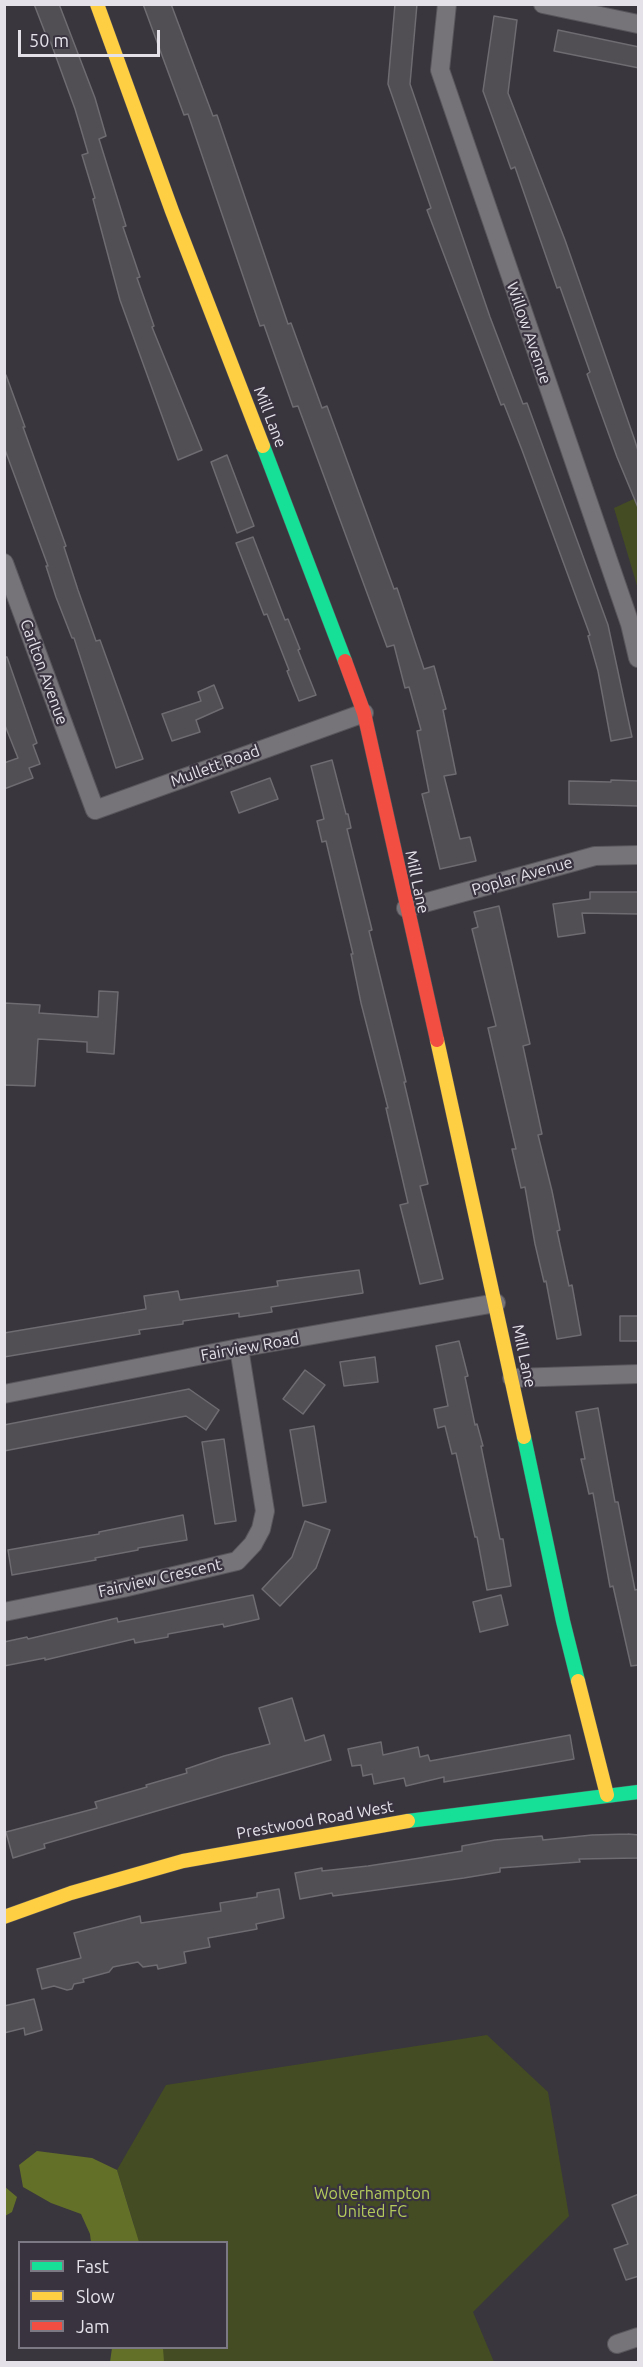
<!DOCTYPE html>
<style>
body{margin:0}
#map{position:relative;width:643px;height:2367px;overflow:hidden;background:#39363d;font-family:Ubuntu,sans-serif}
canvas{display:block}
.frame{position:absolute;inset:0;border:6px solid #e4e1e9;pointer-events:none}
.legend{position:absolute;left:18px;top:2241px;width:210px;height:108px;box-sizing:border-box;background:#393340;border:2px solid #7d7984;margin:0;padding:8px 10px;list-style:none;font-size:18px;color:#e4e1e9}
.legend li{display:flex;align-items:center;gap:12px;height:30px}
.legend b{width:30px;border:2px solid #7d7984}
.scale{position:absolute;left:18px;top:30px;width:142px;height:27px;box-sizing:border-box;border:3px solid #e4e1e9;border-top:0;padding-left:8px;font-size:18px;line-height:21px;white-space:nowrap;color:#e4e1e9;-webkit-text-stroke:4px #393340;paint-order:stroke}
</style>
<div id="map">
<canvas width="643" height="2367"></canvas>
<div class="frame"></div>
<ul class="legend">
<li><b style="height:8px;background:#16e098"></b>Fast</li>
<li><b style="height:8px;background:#ffcf43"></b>Slow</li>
<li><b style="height:8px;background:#f24e42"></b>Jam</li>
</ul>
<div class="scale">50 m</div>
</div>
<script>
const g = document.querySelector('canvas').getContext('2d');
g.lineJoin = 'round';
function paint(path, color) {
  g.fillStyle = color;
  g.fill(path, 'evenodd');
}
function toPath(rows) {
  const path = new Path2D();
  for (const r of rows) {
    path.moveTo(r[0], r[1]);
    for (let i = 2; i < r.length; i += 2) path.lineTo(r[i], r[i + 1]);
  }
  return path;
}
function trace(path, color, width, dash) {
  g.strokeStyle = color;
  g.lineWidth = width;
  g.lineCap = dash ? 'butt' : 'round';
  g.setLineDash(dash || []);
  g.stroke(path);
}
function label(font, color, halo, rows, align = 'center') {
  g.font = font + ' Ubuntu,sans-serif';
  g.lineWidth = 4.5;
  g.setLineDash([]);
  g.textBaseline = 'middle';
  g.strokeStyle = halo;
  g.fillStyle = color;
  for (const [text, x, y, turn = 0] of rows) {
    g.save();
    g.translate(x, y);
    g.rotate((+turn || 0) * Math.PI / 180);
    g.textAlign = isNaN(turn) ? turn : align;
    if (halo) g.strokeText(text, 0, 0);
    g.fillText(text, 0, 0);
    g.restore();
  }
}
paint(toPath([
 [638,497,638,589,614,508],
 [487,2035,548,2092,569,2216,473,2312,494,2362,146,2362,145,2348,226,2348,226,2242,136,2242,134,2225,117,2170,166,2085]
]), '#434c23');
paint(toPath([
 [37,2151,92,2158,117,2170,139,2242,91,2242,90,2234,81,2214,51,2203,23,2187,19,2165],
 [4,2186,17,2197,12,2212,5,2216],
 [112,2348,163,2348,164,2362,110,2362]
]), '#637028');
const building = toPath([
 [34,4,59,4,95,98,106,136,99,139,126,226,123,227,140,277,137,278,154,326,152,327,202,450,178,460,120,300,93,199,95,198,82,155,88,153,75,109,48,35,46,35,34,4],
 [143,4,171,4,213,116,217,115,288,324,291,323,322,408,327,406,394,589,397,588,424,669,434,666,446,709,443,710,456,774,444,776,460,839,470,837,476,861,440,869,422,794,429,792,417,731,421,730,409,687,405,688,394,645,387,647,298,406,293,407,264,325,260,326,188,114,184,115,143,4],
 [395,4,417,4,410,84,490,317,523,404,527,403,608,625,632,737,611,741,598,671,588,636,590,635,522,450,504,404,501,405,427,210,431,208,388,84,395,4],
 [494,16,517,20,508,93,565,240,635,441,639,454,639,510,617,457,587,374,590,372,560,287,557,288,515,167,511,169,483,91,494,16],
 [558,30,639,47,639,68,554,51,558,30],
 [6,375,25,427,23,427,66,546,64,547,78,590,96,641,100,640,143,759,116,768,74,638,72,638,56,597,46,566,48,566,4,447,4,376,6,375],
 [227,455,254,526,237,533,211,462,227,455],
 [253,537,285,620,288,619,300,649,298,650,316,695,299,701,287,671,289,670,267,614,264,615,236,543,253,537],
 [4,657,7,657,37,743,33,745,40,764,29,768,33,778,4,789,4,763,18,758,4,723,4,657],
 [214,685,223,708,196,720,200,732,172,741,162,714,201,701,198,692,214,685],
 [332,760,346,814,348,814,351,828,347,829,372,930,369,931,406,1082,404,1082,428,1184,420,1186,443,1279,420,1284,400,1205,408,1203,386,1108,388,1108,361,1003,351,954,353,954,326,841,322,842,317,821,324,819,311,766,332,760],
 [270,778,278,799,239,813,231,792,270,778],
 [611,780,639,781,639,806,569,804,569,781,611,782,611,780],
 [590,892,639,892,639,914,582,913,585,933,558,937,553,904,590,899,590,892],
 [499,906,530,1044,523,1046,542,1134,538,1135,552,1191,560,1230,557,1231,569,1286,572,1285,581,1335,557,1339,546,1281,544,1282,535,1244,525,1187,521,1188,512,1149,516,1149,488,1028,496,1026,472,929,478,927,474,912,499,906],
 [99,991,118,992,114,1054,87,1052,87,1042,38,1039,35,1086,4,1085,4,1003,40,1005,39,1013,98,1017,99,991],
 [359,1270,363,1293,271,1307,272,1312,239,1317,239,1313,183,1321,183,1324,139,1330,140,1334,4,1357,4,1333,146,1309,144,1296,178,1291,180,1300,278,1286,277,1281,359,1270],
 [620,1316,639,1316,639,1341,620,1341,620,1316],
 [459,1341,468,1376,465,1377,475,1425,477,1424,483,1446,481,1446,500,1539,503,1539,511,1586,487,1590,477,1537,475,1537,456,1453,452,1454,445,1426,438,1428,434,1409,448,1406,436,1346,459,1341],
 [375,1357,378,1382,344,1386,340,1362,375,1357],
 [305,1370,325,1385,303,1414,283,1399,305,1370],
 [189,1389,219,1410,206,1430,186,1416,4,1451,4,1425,189,1389],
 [598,1408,615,1502,618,1502,635,1590,639,1589,639,1665,631,1666,613,1586,610,1587,593,1493,589,1494,581,1459,585,1459,576,1412,598,1408],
 [314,1426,326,1502,303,1506,290,1430,314,1426],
 [224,1439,236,1521,215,1524,202,1442,224,1439],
 [183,1515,187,1540,138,1548,138,1550,95,1558,96,1560,12,1575,8,1550,99,1534,99,1532,183,1515],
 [305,1521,330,1530,316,1568,280,1606,262,1589,292,1557,305,1521],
 [253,1595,259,1619,224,1627,223,1624,168,1634,168,1637,135,1643,134,1639,45,1660,45,1658,4,1666,4,1642,27,1637,28,1639,117,1618,118,1622,253,1595],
 [501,1595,508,1625,480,1632,473,1602,501,1595],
 [292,1698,305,1741,324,1735,331,1760,44,1844,45,1848,13,1858,6,1832,97,1808,95,1802,147,1787,146,1785,187,1773,186,1769,224,1756,270,1744,259,1708,292,1698],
 [570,1735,574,1759,444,1782,444,1777,406,1786,404,1778,374,1784,372,1774,363,1776,361,1765,352,1766,348,1749,381,1742,383,1755,418,1747,420,1757,428,1755,430,1761,570,1735],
 [628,1834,639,1835,639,1858,579,1859,580,1862,500,1868,500,1872,464,1878,333,1896,332,1893,300,1899,295,1873,322,1868,322,1871,368,1866,420,1858,462,1851,462,1846,495,1840,542,1836,543,1840,592,1835,628,1834],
 [279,1889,284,1918,256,1924,257,1929,208,1938,210,1947,184,1952,186,1963,158,1969,157,1965,143,1967,138,1962,113,1967,109,1972,83,1979,84,1982,74,1984,72,1989,67,1990,54,1986,42,1989,37,1969,81,1958,74,1933,140,1916,141,1923,221,1911,220,1903,257,1897,257,1893,279,1889],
 [34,1999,42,2030,25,2035,24,2028,4,2033,4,2006,34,1999],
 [639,2194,639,2276,626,2280,614,2249,628,2244,612,2205,639,2194]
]);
paint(building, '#514e54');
trace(building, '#6e6b71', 1.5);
const street = toPath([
 [447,4,440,70,630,624,638,658],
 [543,4,638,24],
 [4,563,95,810,364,713],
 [406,908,595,856,638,855],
 [512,1378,638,1374],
 [4,1394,239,1348,496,1303],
 [4,1612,123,1588,237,1561,253,1544,261,1529,265,1511,239,1348],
 [617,2344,638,2337]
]);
const fast = toPath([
 [263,446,345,661],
 [524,1437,563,1621,578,1681],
 [408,1821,638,1792]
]);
const slow = toPath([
 [97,4,172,211,263,446],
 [437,1040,524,1437],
 [578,1681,607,1795],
 [4,1917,71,1893,183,1861,408,1821]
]);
const jam = toPath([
 [345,661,364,713,437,1040]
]);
trace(street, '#58555b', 20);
trace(fast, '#58555b', 15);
trace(slow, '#58555b', 15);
trace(jam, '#58555b', 15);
trace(street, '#767379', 18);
trace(fast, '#16e098', 14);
trace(slow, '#ffcf43', 14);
trace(jam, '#f24e42', 14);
label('16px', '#e4e1e9', '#393340', [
 ["Willow Avenue",529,333,71],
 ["Mill Lane",270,417,69],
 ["Carlton Avenue",44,672,70],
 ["Mullett Road",215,766,-20],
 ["Poplar Avenue",522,876,-16],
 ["Mill Lane",417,882,78],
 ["Fairview Road",250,1347,-10],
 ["Mill Lane",524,1356,78],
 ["Fairview Crescent",160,1578,-13],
 ["Prestwood Road West",315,1820,-10]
]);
label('16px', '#b4cb5c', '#393340', [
 ["Wolverhampton",372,2194],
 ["United FC",372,2212]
]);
</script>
